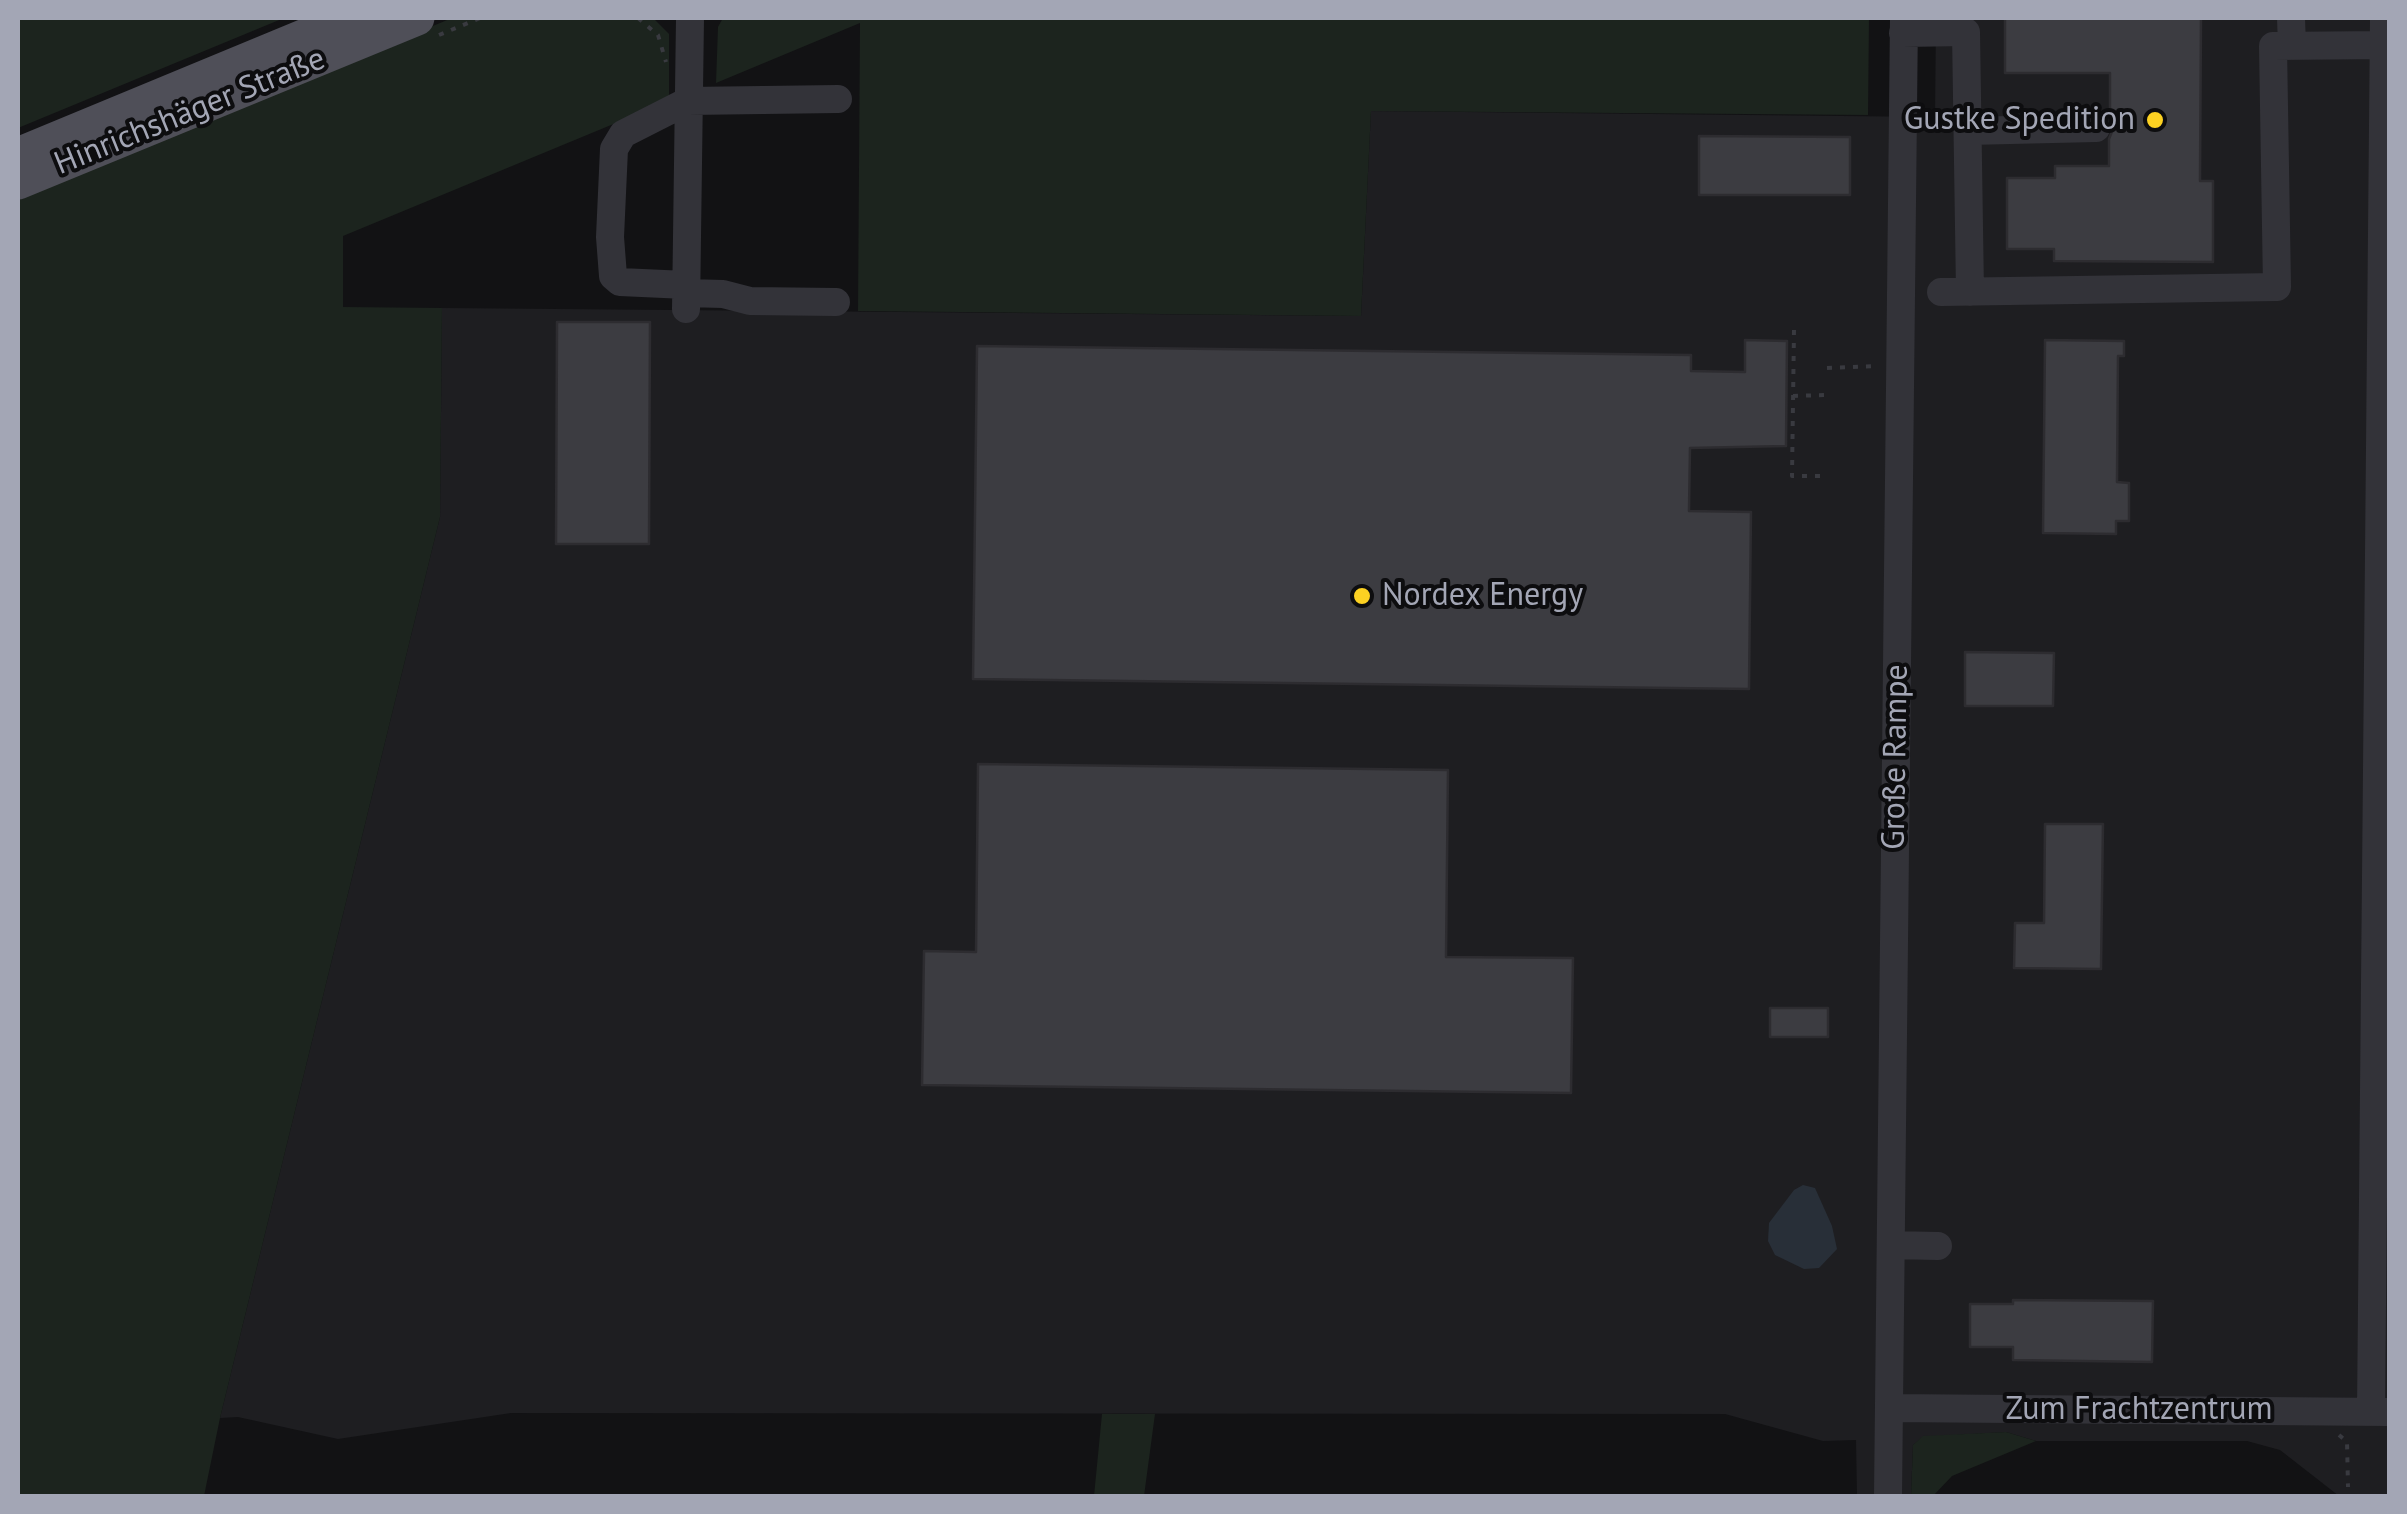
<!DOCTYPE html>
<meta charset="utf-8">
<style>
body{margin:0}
#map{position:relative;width:2407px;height:1514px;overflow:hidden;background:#121214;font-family:"PT Sans",sans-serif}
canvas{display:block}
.frame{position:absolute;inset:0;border:20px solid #a3a6b5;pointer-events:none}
</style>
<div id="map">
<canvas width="2407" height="1514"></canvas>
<div class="frame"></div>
</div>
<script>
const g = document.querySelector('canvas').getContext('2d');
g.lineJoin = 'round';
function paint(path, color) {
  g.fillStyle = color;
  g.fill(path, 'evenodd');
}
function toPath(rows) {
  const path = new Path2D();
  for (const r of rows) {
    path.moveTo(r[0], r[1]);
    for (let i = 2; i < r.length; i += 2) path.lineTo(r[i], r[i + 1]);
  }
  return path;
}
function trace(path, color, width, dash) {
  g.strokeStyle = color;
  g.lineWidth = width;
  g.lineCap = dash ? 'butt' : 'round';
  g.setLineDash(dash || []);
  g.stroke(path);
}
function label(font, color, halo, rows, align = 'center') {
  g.font = font + ' "PT Sans",sans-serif';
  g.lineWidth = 8;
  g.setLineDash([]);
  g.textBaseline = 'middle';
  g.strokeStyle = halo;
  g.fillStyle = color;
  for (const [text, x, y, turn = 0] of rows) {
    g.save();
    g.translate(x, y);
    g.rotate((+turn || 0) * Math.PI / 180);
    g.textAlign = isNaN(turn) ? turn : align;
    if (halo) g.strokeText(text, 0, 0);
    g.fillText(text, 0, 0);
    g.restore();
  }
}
paint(toPath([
 [1936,18,2389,18,2389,1496,2339,1496,2280,1450,2247,1441,2036,1441,2006,1432,1923,1437,1913,1445,1911,1496,1857,1496,1856,1440,1823,1441,1725,1414,511,1413,338,1439,238,1417,220,1418,440,517,442,308,1361,316,1371,111,1935,117]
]), '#1e1e21');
paint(toPath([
 [18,18,284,18,18,128],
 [452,18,653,18,669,34,669,101,343,236,343,307,442,308,440,517,220,1418,204,1496,18,1496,18,195,76,175],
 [723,18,1869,18,1868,115,1371,111,1361,316,858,311,860,23,716,83,718,27],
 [1102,1414,1155,1414,1144,1496,1094,1496],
 [2006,1432,2036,1441,1952,1476,1933,1496,1911,1496,1913,1445,1923,1436]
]), '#1c241e');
paint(toPath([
 [1803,1185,1815,1188,1832,1226,1837,1249,1819,1268,1804,1269,1775,1255,1768,1241,1769,1223,1794,1190]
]), '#282f38');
const building = toPath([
 [2005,18,2201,18,2200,181,2213,181,2213,262,2054,261,2054,249,2007,249,2007,178,2055,178,2055,166,2109,166,2109,139,2113,129,2110,117,2110,73,2005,73,2005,18],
 [1699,136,1850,137,1850,195,1699,195,1699,136],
 [557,322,650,322,649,544,556,544,557,322],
 [1745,340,1787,341,1786,446,1690,448,1689,511,1751,512,1749,689,973,679,977,346,1691,355,1691,371,1745,372,1745,340],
 [2045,340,2124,341,2124,356,2118,356,2117,482,2129,483,2129,521,2116,521,2116,534,2043,533,2045,340],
 [1965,652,2054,653,2053,706,1965,706,1965,652],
 [978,764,1448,770,1446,957,1573,958,1571,1093,922,1085,924,951,976,952,978,764],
 [2045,824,2103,824,2101,969,2014,968,2015,923,2044,923,2045,824],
 [1770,1008,1828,1008,1828,1037,1770,1037,1770,1008],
 [2013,1300,2153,1301,2152,1362,2013,1360,2013,1347,1970,1347,1970,1304,2013,1304,2013,1300]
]);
paint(building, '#3c3c41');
trace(building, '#2d2c30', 2.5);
trace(toPath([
 [638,18,658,35,666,62],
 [439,35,480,18],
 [1794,330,1792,476,1826,476],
 [1827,368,1877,366],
 [1793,396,1827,395],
 [2339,1435,2347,1442,2348,1487]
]), '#393a40', 4, [5, 8]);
trace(toPath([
 [2291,18,2292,46],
 [1903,33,1966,32,1970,292],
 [1968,131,2096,128],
 [686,285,620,282,613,276,610,237,614,149,623,134,688,101,838,99],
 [1941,292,2277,287,2273,46,2384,45],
 [686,293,723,294,750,301,836,302],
 [686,309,690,18],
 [1891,1245,1938,1246],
 [1889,1408,2388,1412],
 [2371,1412,2384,18],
 [1888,1496,1904,18]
]), '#333339', 28);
trace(toPath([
 [18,155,349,18],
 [18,182,417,18]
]), '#4f4f58', 35);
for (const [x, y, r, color] of [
 [2155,120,10,"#fcd122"],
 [1362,596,10,"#fcd122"]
]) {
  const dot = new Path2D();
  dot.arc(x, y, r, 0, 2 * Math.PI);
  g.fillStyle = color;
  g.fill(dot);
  trace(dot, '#0d0d0f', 4);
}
label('32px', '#a3a6b5', '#0d0d0f', [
 ["Hinrichshäger Straße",190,112,-22],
 ["Große Rampe",1896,757,-89],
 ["Zum Frachtzentrum",2139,1410]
]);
label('32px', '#a3a6b5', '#0d0d0f', [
 ["Gustke Spedition",2135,120],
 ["Nordex Energy",1382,596,"left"]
], 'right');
</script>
